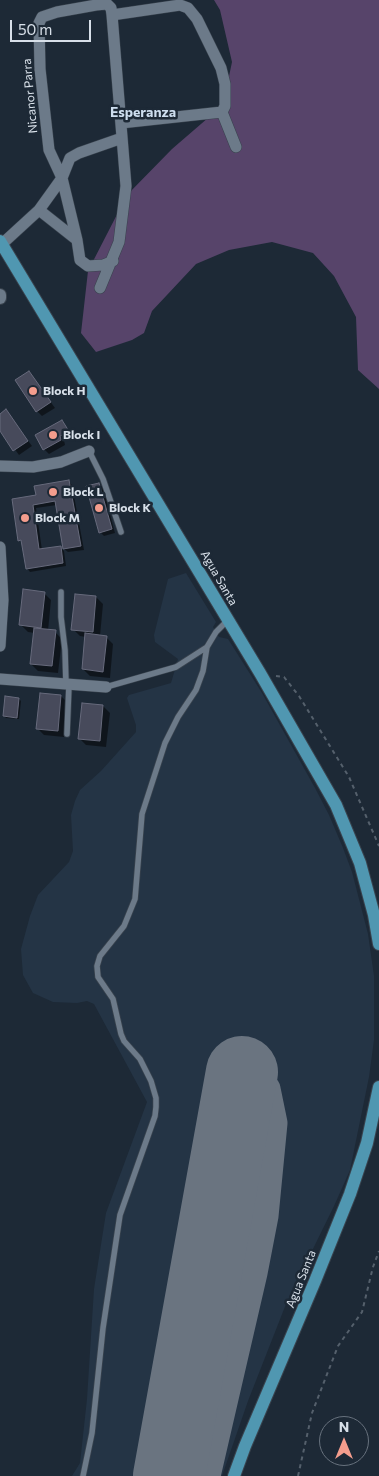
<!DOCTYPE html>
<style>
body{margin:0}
#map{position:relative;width:379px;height:1476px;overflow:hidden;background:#1d2936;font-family:Commissioner,sans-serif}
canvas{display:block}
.north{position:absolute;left:319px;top:1416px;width:50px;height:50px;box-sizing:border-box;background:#1d2936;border:1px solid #68727e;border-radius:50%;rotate:0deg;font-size:14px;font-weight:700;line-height:20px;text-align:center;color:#d8e0e9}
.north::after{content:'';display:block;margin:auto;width:18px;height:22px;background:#f49d8d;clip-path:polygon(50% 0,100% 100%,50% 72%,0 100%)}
.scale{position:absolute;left:10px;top:20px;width:81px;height:22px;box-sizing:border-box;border:2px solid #d8e0e9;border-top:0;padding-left:6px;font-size:15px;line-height:18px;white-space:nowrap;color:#d8e0e9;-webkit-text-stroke:4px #1d2936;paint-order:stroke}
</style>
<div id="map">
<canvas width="379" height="1476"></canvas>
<div class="north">N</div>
<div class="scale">50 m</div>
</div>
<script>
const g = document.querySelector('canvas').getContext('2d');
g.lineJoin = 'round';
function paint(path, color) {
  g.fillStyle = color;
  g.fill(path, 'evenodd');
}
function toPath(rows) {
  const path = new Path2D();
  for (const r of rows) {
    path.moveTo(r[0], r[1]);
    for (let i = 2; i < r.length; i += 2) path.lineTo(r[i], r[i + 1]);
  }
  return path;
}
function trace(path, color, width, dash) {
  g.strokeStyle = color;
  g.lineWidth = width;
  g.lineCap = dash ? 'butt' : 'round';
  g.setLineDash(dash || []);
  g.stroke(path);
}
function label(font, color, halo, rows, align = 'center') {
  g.font = font + ' Commissioner,sans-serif';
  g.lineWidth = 5;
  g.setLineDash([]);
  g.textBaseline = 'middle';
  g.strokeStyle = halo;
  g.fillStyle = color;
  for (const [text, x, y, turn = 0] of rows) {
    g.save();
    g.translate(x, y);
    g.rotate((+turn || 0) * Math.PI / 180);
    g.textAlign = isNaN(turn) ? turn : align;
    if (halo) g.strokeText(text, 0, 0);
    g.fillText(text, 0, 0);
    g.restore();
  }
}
paint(toPath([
 [186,573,216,622,213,627,219,637,228,639,262,693,315,788,329,815,343,848,352,872,368,934,374,976,374,1040,369,1077,350,1170,334,1206,286,1304,248,1401,222,1476,72,1476,80,1463,87,1399,94,1289,106,1213,147,1102,94,1004,87,1001,77,1003,53,1002,33,993,23,975,21,949,30,916,38,895,69,862,73,851,71,815,75,801,80,790,101,771,136,732,136,725,127,698,129,695,171,683,178,659,155,642,154,635,168,579]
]), '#243445');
paint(toPath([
 [214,0,379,0,379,389,358,370,356,317,334,276,313,253,272,242,229,250,196,264,152,311,144,333,132,340,96,352,81,333,88,271,127,195,172,149,223,105,232,62,220,10]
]), '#57446a');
paint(toPath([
 [29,372,55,408,42,416,37,411],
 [6,411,32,446,19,455,0,429,0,415],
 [62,421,73,438,64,440,65,445,49,454,44,449],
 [68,481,72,485,84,550,68,552,64,549,57,505,36,508,42,550,60,547,64,551,66,566,30,572,27,568,23,543,20,540,14,500,38,496],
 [99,484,103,488,115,533,104,536,100,532],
 [44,593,51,600,48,631,55,632,62,639,58,673,38,671,31,664,35,633,28,632,21,625],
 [96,597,103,604,100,636,106,637,113,644,110,678,90,676,83,669,86,637,80,636,73,629],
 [61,696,68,703,64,737,44,735,37,728],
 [19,699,21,701,19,719,6,718,4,716],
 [103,706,110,713,106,747,86,745,79,738]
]), '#0007');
trace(toPath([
 [206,1476,253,1273,264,1216,273,1123,266,1089,242,1072]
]), '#6a7480', 29);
trace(toPath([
 [169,1476,242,1072]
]), '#6a7480', 72);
const building = toPath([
 [29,371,51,402,36,412,15,380,29,371],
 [6,409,28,441,13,451,0,431,0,414,6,409],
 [62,420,70,433,60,436,61,440,43,450,35,435,62,420],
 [69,480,81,546,63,549,55,501,33,505,39,549,61,546,63,563,26,569,21,540,18,541,12,499,36,495,34,486,69,480],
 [99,483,112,529,99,533,86,486,99,483],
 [23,589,45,592,41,628,19,625,23,589],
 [75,594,96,596,93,632,71,630,75,594],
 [34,628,56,630,52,666,30,664,34,628],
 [85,633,107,636,103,672,82,669,85,633],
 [40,693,61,695,58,731,36,729,40,693],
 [5,696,19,698,17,718,3,716,5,696],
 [82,703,103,705,100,741,78,739,82,703]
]);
paint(building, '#474a5b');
trace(building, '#676a7c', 1);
const lane = toPath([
 [89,451,103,479,121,532],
 [61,592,61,617,65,650,66,684],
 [106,687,176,667,207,647],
 [67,734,69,685],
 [83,1476,92,1433,103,1328,120,1215,155,1116,156,1107,156,1098,151,1081,140,1059,124,1041,121,1034,113,999,98,977,97,966,100,956,124,926,135,899,142,814,165,743,178,717,196,690,203,671,207,647,216,632,228,620]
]);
const street = toPath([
 [112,15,180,5,188,8,197,19,221,68,225,84,225,106,222,112],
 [222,112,236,147],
 [121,123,222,112],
 [39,210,77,240,80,260,88,266,103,265,113,261],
 [77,240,62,178,49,150,40,69,39,23,42,17,57,12,96,5,107,4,111,8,112,15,126,186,119,242,100,288],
 [2,244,39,210,62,178,70,158,79,153,122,138],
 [0,466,33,467,61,462,89,451],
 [0,547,3,600,0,646],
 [0,679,106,687]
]);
const secondary = toPath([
 [0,295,0,298]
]);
const primary = toPath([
 [0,241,260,673,336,805,360,863,374,915,379,944],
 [234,1476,245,1446,315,1281,350,1194,367,1143,379,1087]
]);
trace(lane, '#39434e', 7);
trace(street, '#39434e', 12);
trace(secondary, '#39434e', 14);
trace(primary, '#39434e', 14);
trace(toPath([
 [276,676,284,677,299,696,349,777,379,846],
 [298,1476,312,1413,338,1346,362,1312,373,1267,379,1251]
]), '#55606c', 2, [4, 4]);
trace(lane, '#6c7a89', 5.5);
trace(street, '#6c7a89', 11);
trace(secondary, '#6c7a89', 12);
trace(primary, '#5097b1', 12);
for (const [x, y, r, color] of [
 [33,391,5,"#f49d8d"],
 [53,435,5,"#f49d8d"],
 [53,492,5,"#f49d8d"],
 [99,508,5,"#f49d8d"],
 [25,518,5,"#f49d8d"]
]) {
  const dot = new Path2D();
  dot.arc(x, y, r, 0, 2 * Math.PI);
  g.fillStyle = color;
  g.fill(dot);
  trace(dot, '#1d2936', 2);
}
label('12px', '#d8e0e9', '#1d2936', [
 ["Nicanor Parra",30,96,-95],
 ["Agua Santa",219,578,60],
 ["Agua Santa",301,1279,-68]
]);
label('bold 12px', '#d8e0e9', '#1d2936', [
 ["Block H",43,391],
 ["Block I",63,435],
 ["Block L",63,492],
 ["Block K",109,508],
 ["Block M",35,518]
], 'left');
label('bold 14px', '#cedeef', '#1d2936', [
 ["Esperanza",143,112]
]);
</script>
